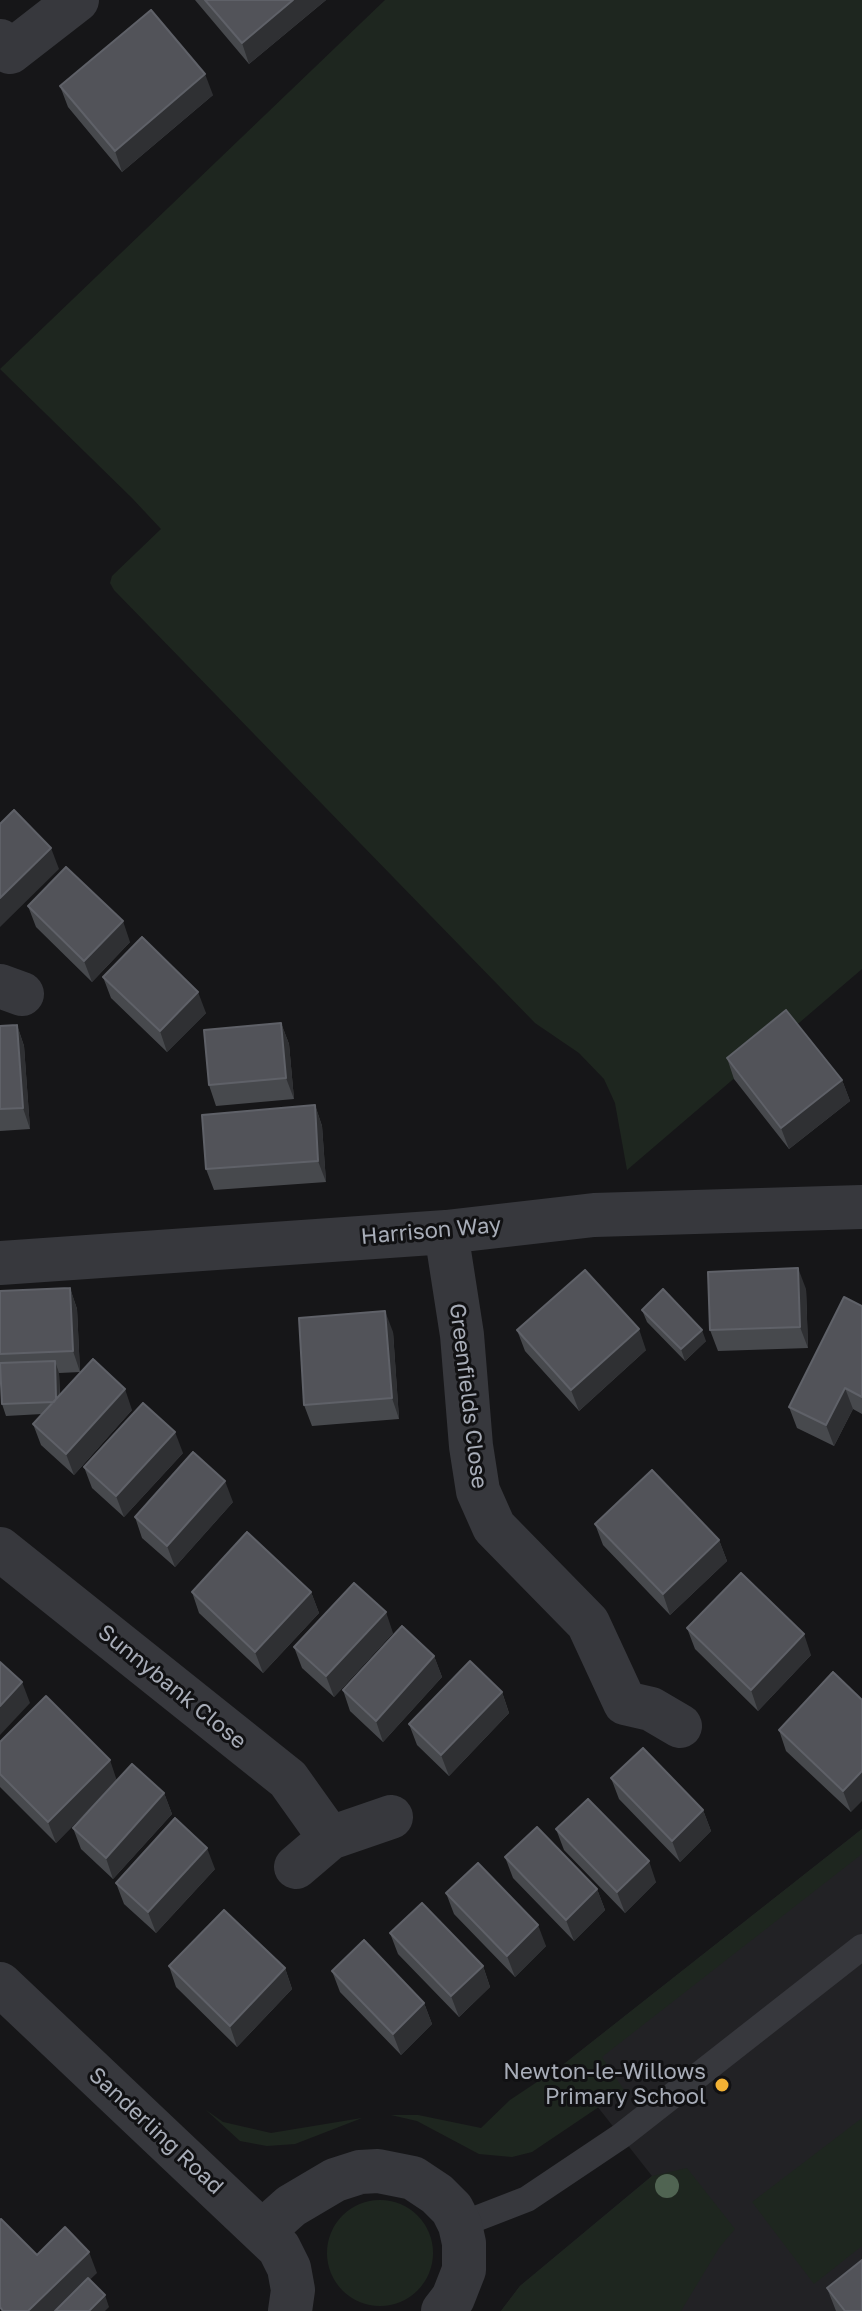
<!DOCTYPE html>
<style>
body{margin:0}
canvas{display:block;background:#161618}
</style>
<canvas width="862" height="2311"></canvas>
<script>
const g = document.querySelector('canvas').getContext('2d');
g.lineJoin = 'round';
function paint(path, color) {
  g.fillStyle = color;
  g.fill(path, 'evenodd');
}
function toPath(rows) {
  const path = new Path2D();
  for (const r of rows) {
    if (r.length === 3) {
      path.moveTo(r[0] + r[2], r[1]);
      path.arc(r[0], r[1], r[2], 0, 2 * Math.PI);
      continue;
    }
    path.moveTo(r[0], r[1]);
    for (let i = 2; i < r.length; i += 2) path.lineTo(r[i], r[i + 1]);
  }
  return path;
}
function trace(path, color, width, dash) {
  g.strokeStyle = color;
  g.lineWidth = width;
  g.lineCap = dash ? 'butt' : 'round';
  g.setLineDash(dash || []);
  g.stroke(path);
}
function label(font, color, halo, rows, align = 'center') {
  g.font = font + ' "Golos Text",sans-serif';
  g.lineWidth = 6;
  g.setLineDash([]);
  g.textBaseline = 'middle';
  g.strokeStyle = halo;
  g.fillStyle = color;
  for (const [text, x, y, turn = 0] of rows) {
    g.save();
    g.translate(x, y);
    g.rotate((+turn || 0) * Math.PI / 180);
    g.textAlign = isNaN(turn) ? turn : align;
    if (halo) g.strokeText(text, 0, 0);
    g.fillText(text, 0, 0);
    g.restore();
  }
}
paint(toPath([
 [862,1829,862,2311,501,2311,520,2286,652,2176,564,2064]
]), '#222225');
paint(toPath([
 [385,0,862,0,862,969,627,1170,615,1103,604,1079,579,1053,535,1023,114,590,110,583,112,576,161,529,132,498,0,369],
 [862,1829,862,1854,602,2057,624,2090,532,2152,512,2157,479,2154,417,2121,391,2115,418,2115,481,2128,510,2100,564,2064],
 [206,2110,223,2122,271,2133,362,2118,295,2144,267,2146,240,2141],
 [862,2118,862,2246,814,2284,752,2202],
 [687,2168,735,2229,719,2248,681,2311,501,2311,520,2286,652,2176],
 [380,2253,53]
]), '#1e261f');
trace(toPath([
 [460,2225,527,2199,621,2136,862,1947]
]), '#37383d', 26);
trace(toPath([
 [0,41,10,52,77,0],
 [0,986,22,994],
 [446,1232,462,1335,471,1446,478,1491,494,1527,588,1623,625,1703,651,1709,680,1726],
 [0,1263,446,1232,594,1215,862,1207],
 [0,1549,288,1779,330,1838,296,1867],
 [330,1838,391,1817],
 [0,1984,279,2248,289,2268,293,2290,290,2311],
 [263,2231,291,2206,335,2180,360,2172,378,2171,413,2178,437,2194,452,2209,460,2225,464,2243,464,2270,453,2298,443,2311]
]), '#37383d', 44);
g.fillStyle = '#506452';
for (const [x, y] of [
 [667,2186]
]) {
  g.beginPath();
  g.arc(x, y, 12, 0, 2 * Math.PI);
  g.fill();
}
paint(toPath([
 [195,0,326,0,249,64],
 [60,86,213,95,122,172,68,107],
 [28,906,130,942,92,982,36,927],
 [103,977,206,1013,167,1052,111,998],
 [281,1023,289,1044,294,1099,216,1106,209,1085],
 [17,1025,24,1046,30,1129,0,1131,0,1026],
 [727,1058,842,1080,850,1101,789,1149,734,1079],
 [315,1105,322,1126,326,1182,214,1190,206,1169],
 [70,1288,77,1309,80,1372,59,1373,60,1395,132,1410,74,1475,41,1445,33,1424,42,1414,6,1416,2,1404,0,1374,0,1291],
 [806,1289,808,1348,718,1351,710,1330],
 [862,1306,862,1414,853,1409,834,1446,797,1428,789,1407],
 [642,1310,706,1341,685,1361,647,1322],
 [517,1330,646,1350,579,1411,525,1351],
 [393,1332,399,1419,312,1426,304,1405],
 [183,1453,124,1517,92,1488,84,1467],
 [233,1502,175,1567,142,1538,135,1517],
 [595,1524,719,1540,727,1561,670,1615,603,1545],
 [192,1592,311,1592,319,1613,263,1673,199,1613],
 [687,1628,811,1655,758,1711,695,1649],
 [393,1633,334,1697,302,1668,294,1647],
 [434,1656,442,1677,383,1742,350,1711,343,1690],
 [502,1692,509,1713,449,1776,417,1745,409,1724],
 [862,1700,851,1812,786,1751,779,1730],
 [0,1742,117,1780,164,1793,172,1814,113,1879,81,1849,73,1828,108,1790,56,1843,0,1787],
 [611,1778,703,1810,711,1831,680,1862,619,1799],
 [556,1829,656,1882,625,1913,564,1850],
 [505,1857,597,1889,605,1910,574,1941,513,1878],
 [215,1869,156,1933,124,1904,116,1883],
 [446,1893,546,1946,515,1977,454,1914],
 [390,1933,483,1966,490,1987,459,2017,398,1954],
 [169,1966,285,1968,292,1989,237,2047,176,1987],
 [332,1971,424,2003,432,2024,401,2055,340,1992],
 [827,2288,862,2311,836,2311]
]), '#47494d');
paint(toPath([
 [293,0,326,0,249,64,242,43],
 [205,74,213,95,122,172,115,151],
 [51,848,59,869,0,927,0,898],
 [123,921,130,942,92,982,84,961],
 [198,992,206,1013,167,1052,160,1031],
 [281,1023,289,1044,294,1099,286,1078],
 [17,1025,24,1046,30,1129,23,1108],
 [842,1080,850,1101,789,1149,781,1128],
 [315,1105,322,1126,326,1182,318,1161],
 [798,1268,806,1289,808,1348,800,1327],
 [70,1288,77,1309,80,1372,73,1351],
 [385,1311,393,1332,399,1419,392,1398],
 [639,1329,646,1350,579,1411,571,1390],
 [702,1330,706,1341,685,1361,681,1349],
 [55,1361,59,1373,60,1413,56,1401],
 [845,1388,853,1409,834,1446,826,1425],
 [125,1389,132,1410,74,1475,66,1454],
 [175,1432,183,1453,124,1517,116,1496],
 [225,1481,233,1502,175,1567,167,1546],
 [719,1540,727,1561,670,1615,663,1594],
 [311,1592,319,1613,263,1673,255,1652],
 [386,1612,393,1633,334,1697,326,1676],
 [804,1634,811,1655,758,1711,751,1690],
 [434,1656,442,1677,383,1742,376,1721],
 [22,1682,30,1703,0,1735,0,1706],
 [502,1692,509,1713,449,1776,441,1755],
 [110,1760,117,1781,56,1843,48,1822],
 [862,1771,862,1801,851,1812,843,1791],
 [164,1793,172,1814,113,1879,106,1858],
 [703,1810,711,1831,680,1862,672,1841],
 [207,1848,215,1869,156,1933,148,1912],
 [649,1861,656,1882,625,1913,617,1892],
 [597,1889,605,1910,574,1941,566,1920],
 [538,1925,546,1946,515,1977,507,1956],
 [483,1966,490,1987,459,2017,451,1996],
 [285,1968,292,1989,237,2047,230,2026],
 [424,2003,432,2024,401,2055,393,2034],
 [89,2252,97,2273,57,2311,28,2311],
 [105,2295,109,2307,105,2311,89,2311]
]), '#2f3033');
const building = toPath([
 [205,0,293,0,242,43,205,0],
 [151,10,205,74,115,151,60,86,151,10],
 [14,810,51,848,0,898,0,824,14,810],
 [66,867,123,921,84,961,28,906,66,867],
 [142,937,198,992,160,1031,103,977,142,937],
 [786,1010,842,1080,781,1128,727,1058,786,1010],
 [281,1023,286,1078,209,1085,204,1030,281,1023],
 [17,1025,23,1108,0,1109,0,1026,17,1025],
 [315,1105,318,1161,206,1169,202,1115,315,1105],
 [798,1268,800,1327,710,1330,708,1272,798,1268],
 [585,1270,639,1329,571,1390,517,1330,585,1270],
 [70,1288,73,1351,0,1354,0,1291,70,1288],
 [663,1289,702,1330,681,1349,642,1310,663,1289],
 [844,1297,862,1306,862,1397,845,1388,826,1425,789,1407,844,1297],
 [385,1311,392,1398,304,1405,299,1318,385,1311],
 [93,1359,125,1389,66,1454,33,1424,93,1359],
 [55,1361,56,1399,54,1402,2,1404,0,1363,55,1361],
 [143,1403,175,1432,116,1496,84,1467,143,1403],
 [193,1452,225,1481,167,1546,135,1517,193,1452],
 [652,1470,719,1540,663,1594,595,1524,652,1470],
 [247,1532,311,1592,255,1652,192,1592,247,1532],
 [741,1573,804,1634,751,1690,687,1628,741,1573],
 [354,1583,386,1612,326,1676,294,1647,354,1583],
 [402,1626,434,1656,376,1721,343,1690,402,1626],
 [470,1661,502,1692,441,1755,409,1724,470,1661],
 [0,1662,22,1682,0,1706,0,1662],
 [833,1672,862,1700,862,1771,843,1791,779,1730,833,1672],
 [46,1696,110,1760,48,1822,0,1774,0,1742,46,1696],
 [643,1748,703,1810,672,1841,611,1778,643,1748],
 [132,1764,164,1793,106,1858,73,1828,132,1764],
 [588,1799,649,1861,617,1892,556,1829,588,1799],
 [175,1818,207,1848,148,1912,116,1883,175,1818],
 [537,1827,597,1889,566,1920,505,1857,537,1827],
 [478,1863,538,1925,507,1956,446,1893,478,1863],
 [422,1903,483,1966,451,1996,390,1933,422,1903],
 [224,1910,285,1968,230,2026,169,1966,224,1910],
 [364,1940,424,2003,393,2034,332,1971,364,1940],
 [1,2219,37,2255,65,2227,89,2252,28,2311,3,2311,0,2307,0,2220,1,2219],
 [862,2260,862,2311,845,2311,827,2288,862,2260],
 [88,2278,105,2295,89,2311,55,2311,88,2278]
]);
paint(building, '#525359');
trace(building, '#5f6168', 2);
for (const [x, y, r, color] of [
 [722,2085,8,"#f2b134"]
]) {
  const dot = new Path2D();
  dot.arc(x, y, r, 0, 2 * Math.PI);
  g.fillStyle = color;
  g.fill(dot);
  trace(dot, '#111113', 3);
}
label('22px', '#a8adb8', '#111113', [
 ["Harrison Way",431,1231,-5],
 ["Greenfields Close",468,1396,83],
 ["Sunnybank Close",172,1687,39],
 ["Sanderling Road",156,2131,43]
]);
label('22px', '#a8adb8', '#111113', [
 ["Newton-le-Willows",706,2072],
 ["Primary School",706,2097]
], 'right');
</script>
